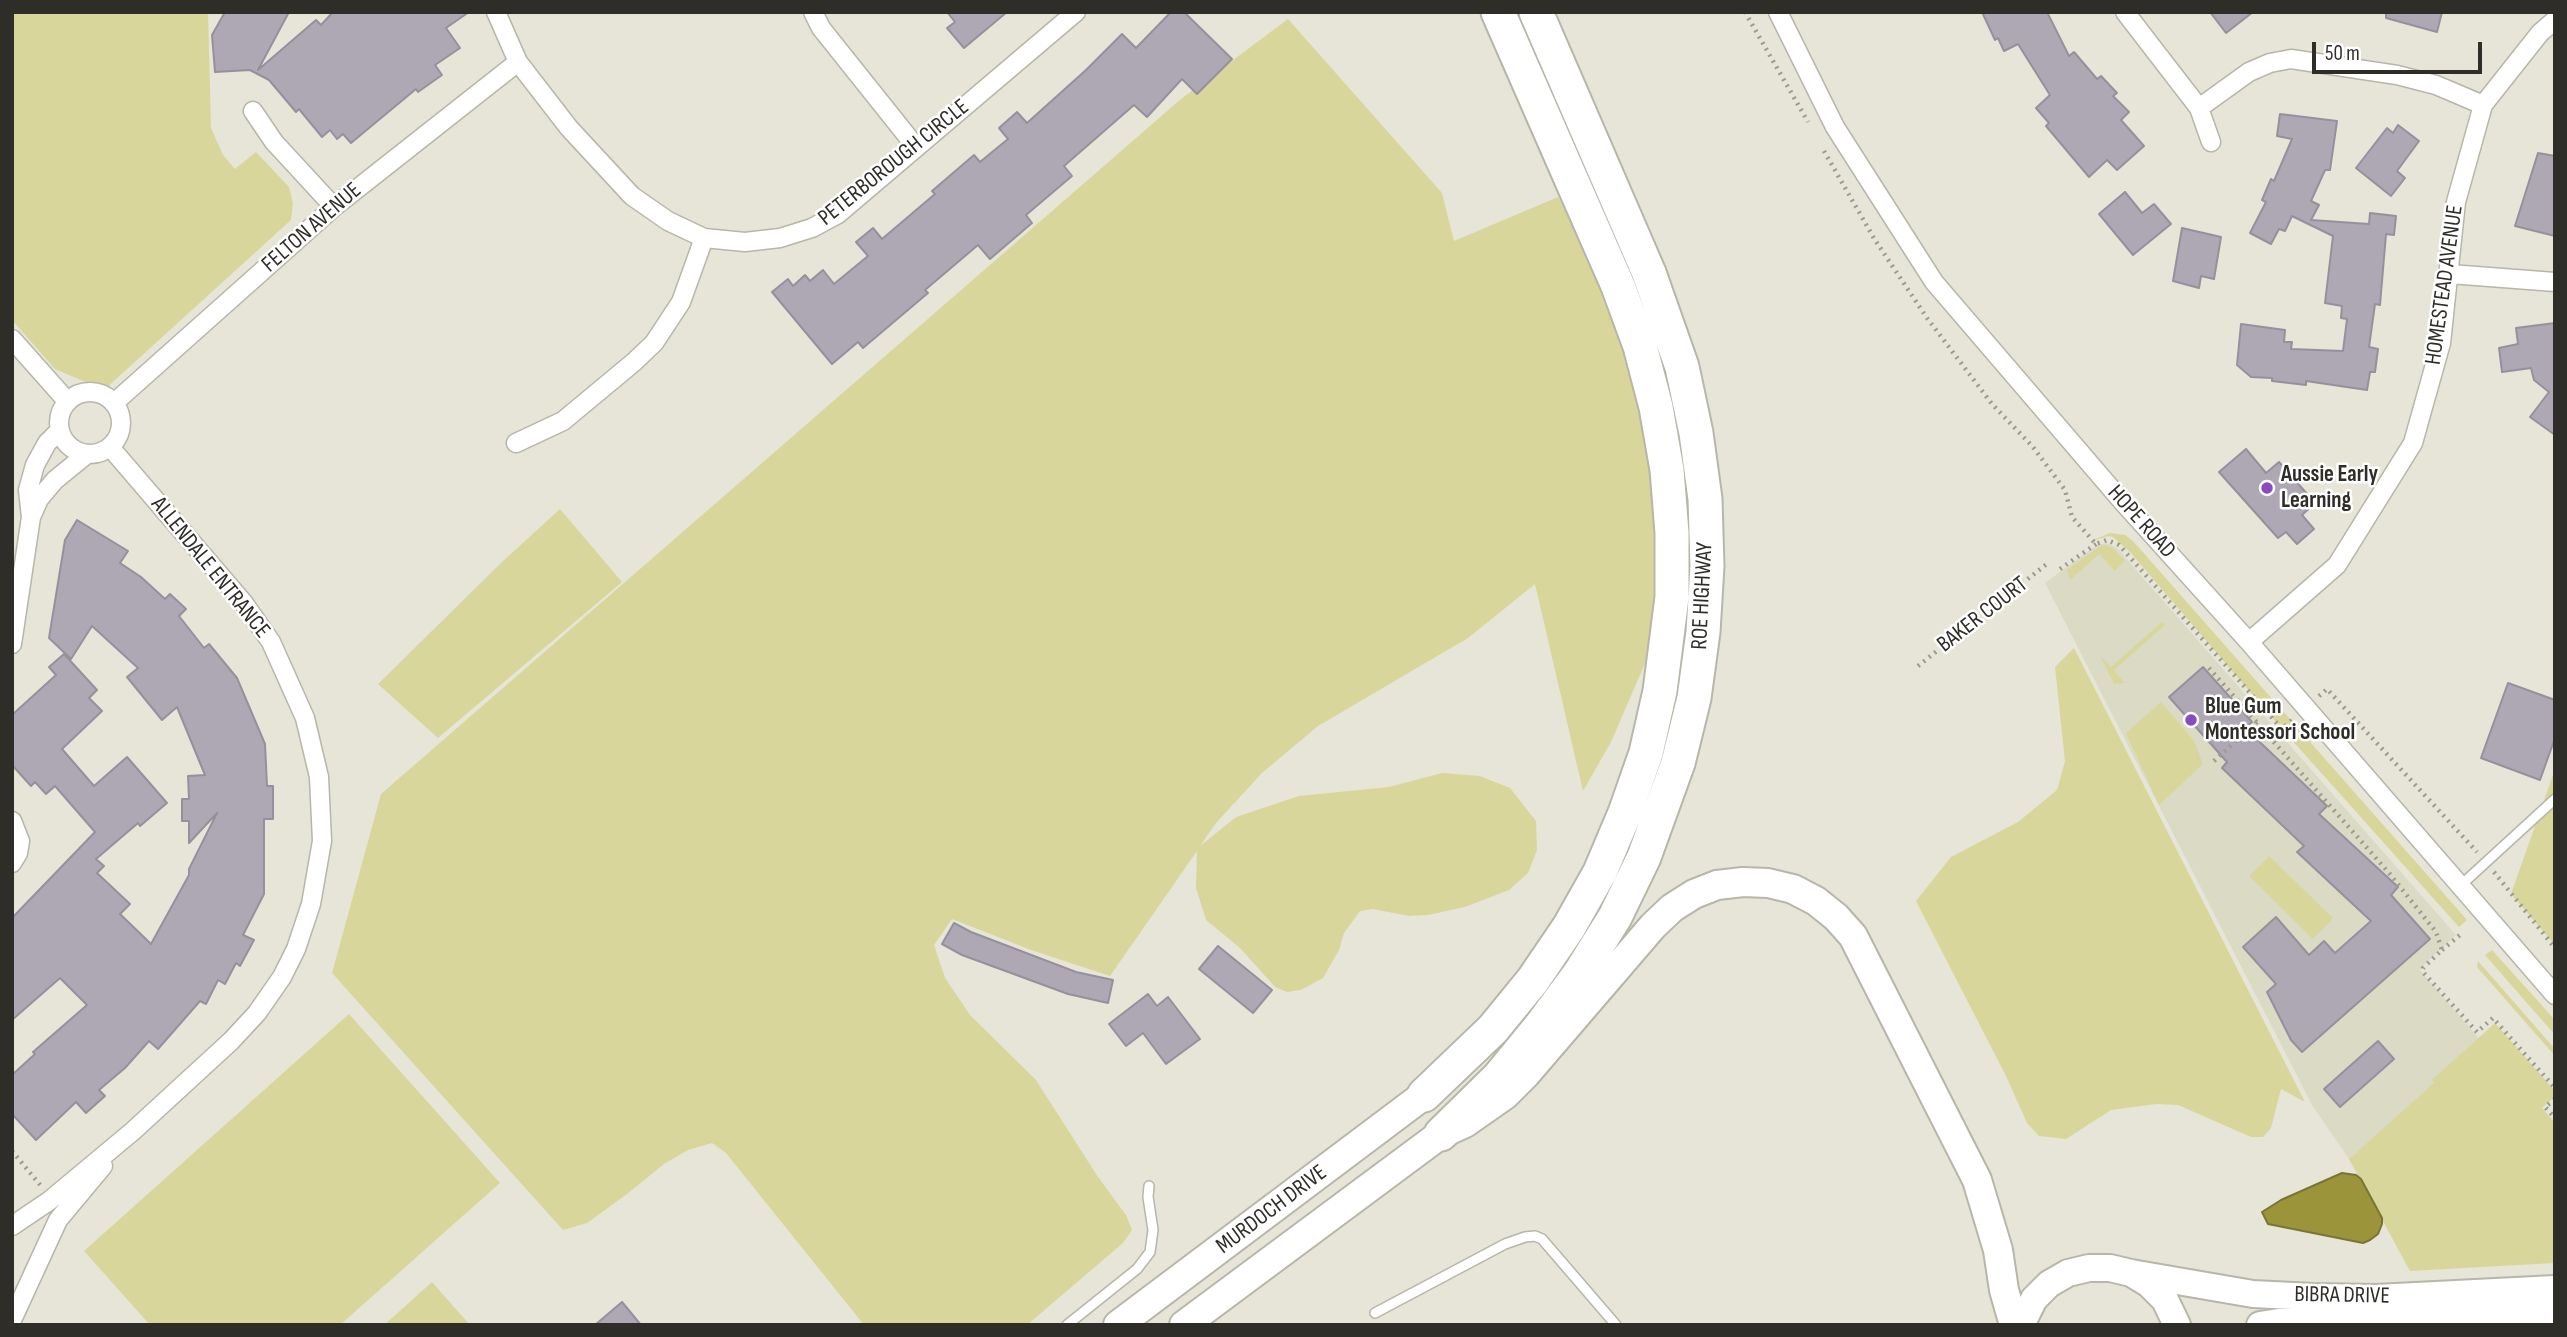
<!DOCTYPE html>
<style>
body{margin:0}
#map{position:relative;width:2567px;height:1337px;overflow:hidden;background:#e6e5d7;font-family:"Sofia Sans Condensed",sans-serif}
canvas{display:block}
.frame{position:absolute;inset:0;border:14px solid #2e2d28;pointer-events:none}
.scale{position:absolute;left:2312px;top:42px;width:170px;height:32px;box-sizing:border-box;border:4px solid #2e2d28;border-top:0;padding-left:9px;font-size:21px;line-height:24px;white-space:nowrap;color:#2e2d28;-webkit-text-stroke:5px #fff;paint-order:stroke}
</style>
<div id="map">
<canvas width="2567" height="1337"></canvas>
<div class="frame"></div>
<div class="scale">50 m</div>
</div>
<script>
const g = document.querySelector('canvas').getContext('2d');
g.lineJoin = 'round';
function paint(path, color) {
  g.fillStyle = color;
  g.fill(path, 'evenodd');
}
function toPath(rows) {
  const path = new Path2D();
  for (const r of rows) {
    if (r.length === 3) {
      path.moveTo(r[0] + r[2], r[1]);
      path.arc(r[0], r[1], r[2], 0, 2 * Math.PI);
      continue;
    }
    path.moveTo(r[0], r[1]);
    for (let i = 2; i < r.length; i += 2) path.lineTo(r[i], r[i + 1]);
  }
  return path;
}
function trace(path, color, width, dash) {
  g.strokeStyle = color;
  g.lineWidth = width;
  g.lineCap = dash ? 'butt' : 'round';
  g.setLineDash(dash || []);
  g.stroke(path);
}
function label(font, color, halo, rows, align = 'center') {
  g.font = font + ' "Sofia Sans Condensed",sans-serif';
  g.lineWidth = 5;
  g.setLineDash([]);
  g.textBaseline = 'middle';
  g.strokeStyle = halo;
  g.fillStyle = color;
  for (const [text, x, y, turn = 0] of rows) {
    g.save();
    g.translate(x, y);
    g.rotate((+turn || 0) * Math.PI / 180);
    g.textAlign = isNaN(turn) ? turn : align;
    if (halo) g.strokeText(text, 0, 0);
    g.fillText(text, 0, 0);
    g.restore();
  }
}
paint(toPath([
 [2107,543,2117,548,2456,935,2419,969,2483,1043,2349,1159,2312,1105,2045,583,2097,545]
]), '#dbdac5');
paint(toPath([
 [12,12,208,12,211,128,223,155,235,169,256,152,289,187,293,203,291,220,104,390,55,369,12,320],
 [1288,19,1442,193,1454,241,1558,197,1583,242,1613,314,1644,415,1660,527,1656,638,1611,742,1583,791,1535,584,1468,638,1318,726,1262,773,1216,823,1200,846,1236,817,1299,796,1389,787,1442,773,1480,776,1510,788,1536,821,1537,850,1528,873,1509,890,1465,907,1428,915,1409,916,1373,909,1360,911,1344,933,1339,950,1323,978,1301,990,1287,992,1275,987,1240,948,1206,920,1196,888,1197,851,1110,976,1031,950,952,919,934,945,945,978,970,1015,1036,1080,1098,1177,1126,1215,1132,1230,1123,1243,1027,1325,864,1325,726,1153,712,1143,688,1150,664,1164,627,1194,587,1223,563,1230,332,973,381,794,1181,99],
 [560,509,622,582,438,738,378,684,502,562],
 [2110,533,2125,535,2133,541,2467,920,2459,927,2282,729,2130,552,2113,537,2109,536,2091,541],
 [2102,545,2111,547,2125,560,2115,571,2099,554,2070,580,2067,570],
 [2162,622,2165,625,2114,670,2124,683,2114,684,2100,655,2111,667],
 [2074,648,2305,1102,2281,1089,2271,1128,2263,1137,2251,1137,2178,1105,2156,1104,2111,1110,2066,1139,2039,1136,2027,1123,2006,1076,1916,901,1951,857,2018,822,2057,790,2065,761,2055,667],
 [2161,702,2194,741,2203,764,2159,805,2126,733],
 [2555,769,2555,945,2511,894],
 [2269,856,2333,918,2313,939,2249,876],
 [2492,950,2555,1020,2555,1035,2485,955],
 [2478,961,2555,1049,2555,1056,2477,967],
 [349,1014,500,1183,340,1325,150,1325,84,1251],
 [2495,1023,2555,1091,2555,1096,2542,1108,2555,1123,2555,1263,2410,1271,2349,1159,2434,1083,2432,1080],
 [432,1282,470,1325,384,1325]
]), '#d9d69c');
const water = toPath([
 [2342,1173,2356,1175,2361,1179,2382,1218,2382,1224,2378,1234,2370,1240,2363,1243,2268,1224,2262,1212,2281,1200,2342,1173]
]);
paint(water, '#9b943a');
trace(water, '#7a7535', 2);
const building = toPath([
 [225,12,289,12,258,70,316,20,321,25,333,12,469,12,446,28,460,48,435,65,442,75,418,92,416,89,351,143,343,134,337,139,330,130,322,137,299,109,296,112,269,80,250,70,215,72,212,35,225,12],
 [947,12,1007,12,964,48,947,28,955,22,947,12],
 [1171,12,1184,12,1232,59,1197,94,1182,79,1147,117,1134,105,1064,166,1072,176,1026,215,1032,223,990,259,978,245,925,290,928,293,863,348,858,342,832,364,772,292,788,279,793,286,805,275,810,281,823,270,834,284,868,256,856,242,873,228,882,239,935,194,932,191,974,155,980,162,1008,139,999,128,1017,112,1027,123,1086,70,1122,34,1136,48,1171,12],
 [1982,12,2047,12,2069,56,2074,52,2097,79,2101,76,2117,93,2113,96,2129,112,2121,120,2144,146,2117,170,2107,160,2089,177,2046,126,2049,123,2036,108,2050,95,2018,44,2004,51,1998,38,1995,40,1982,12],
 [2210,12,2253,12,2226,33,2210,12],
 [2386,12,2442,12,2437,32,2386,18,2386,12],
 [2280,114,2337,121,2330,170,2325,170,2311,201,2319,205,2311,220,2369,224,2370,213,2396,216,2394,235,2386,234,2380,305,2375,304,2369,347,2378,349,2375,372,2370,372,2367,390,2306,381,2306,385,2272,381,2272,378,2251,377,2237,365,2241,324,2285,330,2284,342,2292,342,2291,349,2343,351,2347,319,2341,318,2342,306,2325,303,2333,236,2292,216,2285,231,2279,229,2271,244,2250,233,2266,202,2262,200,2271,179,2274,181,2292,139,2277,136,2280,114],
 [2398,125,2419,141,2397,171,2405,178,2391,196,2356,168,2387,128,2393,133,2398,125],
 [2538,153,2555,156,2555,236,2515,226,2538,153],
 [2125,192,2142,213,2154,204,2171,224,2133,255,2099,214,2125,192],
 [2182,228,2221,237,2214,279,2201,276,2199,288,2173,281,2182,228],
 [2555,323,2555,435,2530,417,2549,392,2534,380,2531,368,2502,372,2499,348,2518,344,2516,328,2555,323],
 [2246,449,2266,473,2279,462,2315,503,2302,515,2314,529,2297,544,2286,532,2278,538,2219,472,2246,449],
 [77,520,128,551,120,563,141,577,165,599,170,594,186,609,179,616,204,648,209,644,237,678,265,744,267,786,273,786,273,819,264,819,264,894,243,935,254,940,240,966,236,963,225,984,218,980,206,1004,200,1001,158,1049,149,1041,125,1068,99,1090,105,1096,86,1113,76,1102,36,1140,12,1114,12,1075,35,1054,33,1052,87,1005,60,978,12,1020,12,918,95,832,55,786,46,794,35,782,31,786,12,765,12,715,56,675,49,667,64,654,97,690,89,698,102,711,62,749,94,786,127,757,167,803,140,826,138,823,96,859,104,866,97,873,130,904,120,914,151,944,189,875,189,869,217,813,189,843,189,821,182,821,182,799,189,799,188,776,205,775,177,707,162,720,127,677,138,668,92,626,71,659,49,638,65,540,77,520],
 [2203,667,2252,722,2245,728,2327,806,2319,814,2398,887,2391,895,2430,939,2302,1052,2291,1040,2267,992,2276,984,2243,947,2276,917,2309,955,2324,941,2335,953,2371,921,2297,852,2304,846,2222,768,2227,762,2169,697,2203,667],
 [2508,683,2555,700,2555,738,2540,780,2481,758,2508,683],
 [954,923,971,932,1076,972,1113,980,1108,1003,1068,994,962,955,942,944,954,923],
 [1218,946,1272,990,1253,1013,1199,969,1218,946],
 [1148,994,1157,1006,1168,997,1200,1039,1166,1064,1143,1033,1126,1046,1109,1024,1148,994],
 [2378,1041,2394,1059,2340,1107,2324,1089,2378,1041],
 [622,1302,641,1325,595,1325,622,1302]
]);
paint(building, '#aea8b5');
trace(building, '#96909d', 2);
const lane = toPath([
 [2460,886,2555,799],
 [1375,1313,1505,1244,1525,1237,1535,1236,1542,1239,1616,1325],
 [1067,1325,1137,1269,1150,1252,1153,1230,1148,1197,1149,1186]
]);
const street = toPath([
 [496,12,518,62,569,128,632,196,668,221,704,238,745,242,780,238,812,228,838,214,1076,12],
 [813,12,821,28,916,147],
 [1778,12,1835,127,1934,282,2121,500,2249,642,2555,995],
 [2125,12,2199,108,2211,142],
 [2199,108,2249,72,2270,63,2291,59,2397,75,2436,85,2483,105],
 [253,111,274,142,334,207],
 [2450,274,2555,282],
 [12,339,67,401],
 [90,423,31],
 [114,403,334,207,518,62],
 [516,443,563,421,634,362,654,343,681,302,704,238],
 [31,517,28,490,35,465,47,443,59,431],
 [2249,642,2337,565,2413,443,2441,343,2456,202,2483,105,2540,33,2555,20],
 [12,644,31,517,39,499,55,480,87,454],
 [12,821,20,841,18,853,12,863],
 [12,1226,49,1201,133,1131,231,1041,257,1013,282,977,296,949,311,904,322,841,319,777,305,718,271,642,243,602,110,447],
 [12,1320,58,1220,103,1166]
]);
const secondary = toPath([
 [2131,1273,2253,1294,2313,1297,2376,1298,2555,1289],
 [2021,1325,2034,1299,2049,1284,2068,1273,2089,1268,2110,1268,2131,1273,2149,1284,2165,1300,2177,1325],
 [2260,1325,2279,1322,2360,1322,2504,1312,2555,1312]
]);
const primary = toPath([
 [1118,1325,1424,1095],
 [1184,1325,1441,1134,1465,1123,1505,1095,1526,1074,1653,926,1672,908,1694,894,1717,885,1743,882,1768,883,1793,889,1816,901,1836,917,1853,936,1977,1180,1998,1250,2004,1290,2014,1325]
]);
const highway = toPath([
 [1424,1095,1493,1029,1533,980,1569,927,1600,872,1625,813,1646,753,1660,691,1672,597,1672,533,1667,470,1656,407,1640,346,1618,286,1498,12],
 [1441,1134,1499,1077,1540,1027,1580,973,1615,917,1644,857,1678,763,1694,698,1703,632,1707,566,1705,499,1696,433,1682,367,1649,273,1536,12]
]);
trace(lane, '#b7b6a9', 12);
trace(street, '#b7b6a9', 21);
trace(secondary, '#b7b6a9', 30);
trace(primary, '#b7b6a9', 32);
trace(highway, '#b7b6a9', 37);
trace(toPath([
 [1745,12,1808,122],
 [1824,151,1875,240,1927,318,1992,404,2033,447,2065,490,2072,517,2096,544,2107,540,2119,545,2282,729,2292,720],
 [2060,569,2096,544],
 [1918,666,2048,563],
 [2209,668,2389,873,2436,932,2442,950,2423,968,2423,972,2477,1032,2493,1018,2555,1088],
 [2319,696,2327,689,2477,852],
 [2214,761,2257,722],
 [2494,872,2555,948],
 [2442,950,2461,934],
 [2555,1099,2545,1107,2555,1118],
 [12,1151,41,1186]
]), '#9c9b91', 4.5, [2, 5]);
trace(lane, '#fff', 9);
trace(street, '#fff', 18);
trace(secondary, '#fff', 26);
trace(primary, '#fff', 28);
trace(highway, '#fff', 33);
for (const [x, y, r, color] of [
 [2267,488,7,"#8b4bc0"],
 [2191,720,7,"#8b4bc0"]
]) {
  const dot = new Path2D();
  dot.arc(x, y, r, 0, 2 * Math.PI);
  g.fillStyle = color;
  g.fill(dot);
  trace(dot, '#fff', 2.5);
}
label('23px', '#2e2d28', '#fff', [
 ["PETERBOROUGH CIRCLE",894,163,-39],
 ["FELTON AVENUE",312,228,-41],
 ["HOMESTEAD AVENUE",2445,285,-82],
 ["HOPE ROAD",2141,522,48],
 ["ALLENDALE ENTRANCE",210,568,51],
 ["ROE HIGHWAY",1703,596,-87],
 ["BAKER COURT",1983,615,-38],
 ["MURDOCH DRIVE",1272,1210,-37],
 ["BIBRA DRIVE",2342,1296,1]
]);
label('bold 23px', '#2e2d28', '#fff', [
 ["Aussie Early",2281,475],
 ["Learning",2281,501],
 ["Blue Gum",2205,707],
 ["Montessori School",2205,733]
], 'left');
</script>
